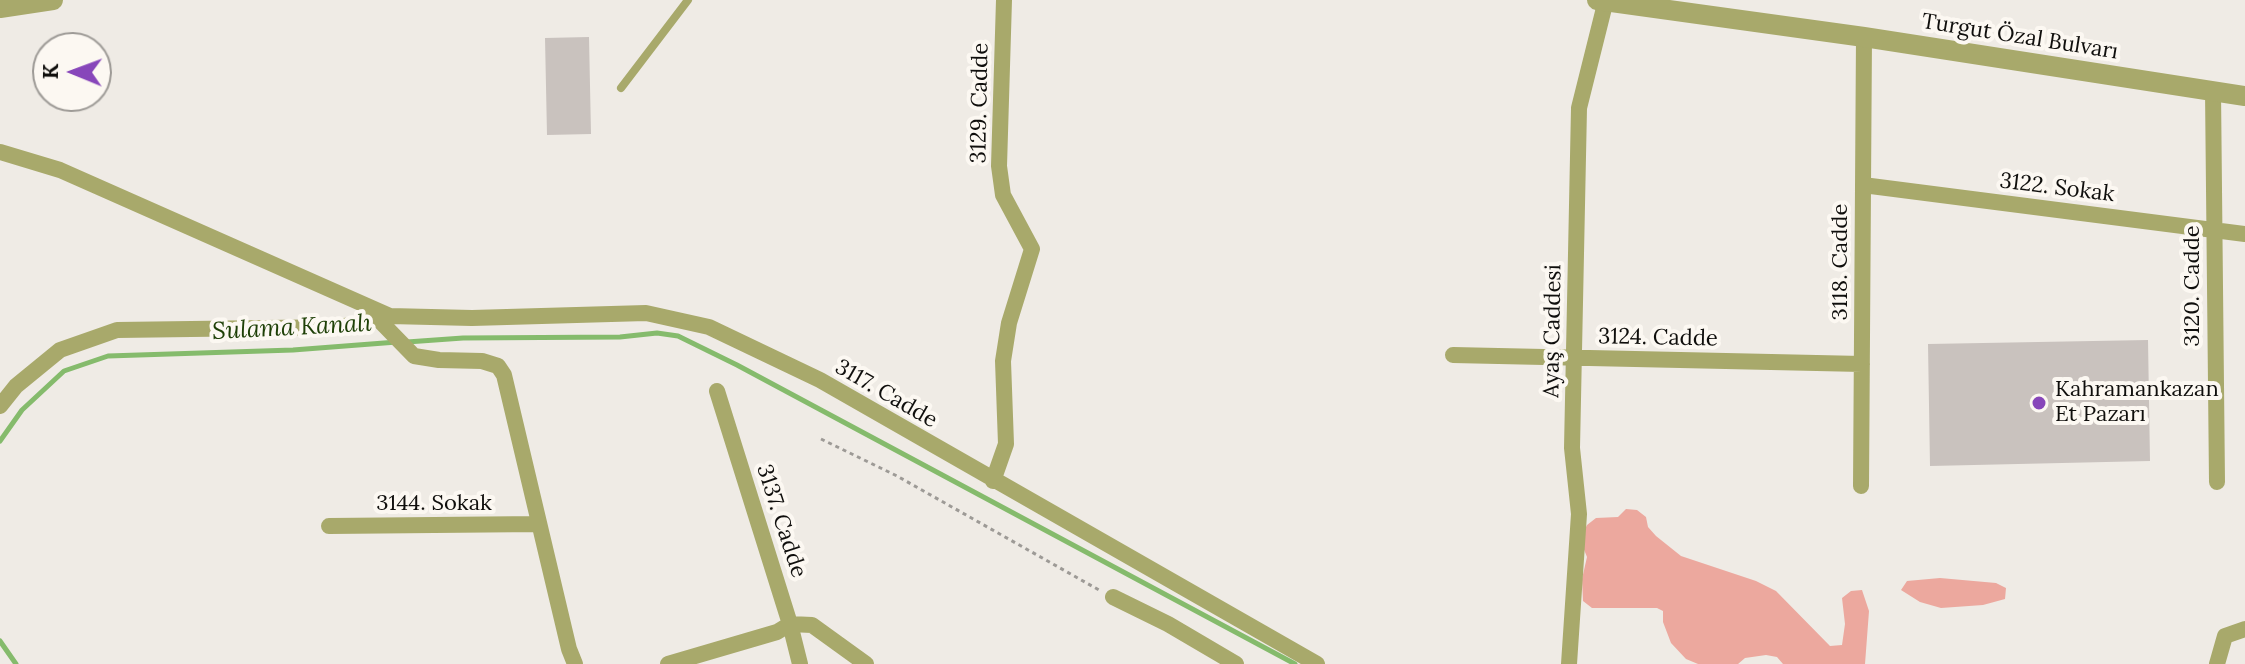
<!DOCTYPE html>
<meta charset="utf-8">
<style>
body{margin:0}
#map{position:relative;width:2245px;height:664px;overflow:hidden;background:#efebe5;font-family:Lora,serif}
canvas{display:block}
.north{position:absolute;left:32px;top:32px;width:80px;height:80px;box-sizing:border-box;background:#fcf8f2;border:2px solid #9d9a96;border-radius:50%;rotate:271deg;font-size:22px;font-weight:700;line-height:32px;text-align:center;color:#0f0e0c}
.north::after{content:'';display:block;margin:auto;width:28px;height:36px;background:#8746ba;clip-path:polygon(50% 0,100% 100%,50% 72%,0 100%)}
</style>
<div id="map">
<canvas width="2245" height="664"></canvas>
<div class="north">K</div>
</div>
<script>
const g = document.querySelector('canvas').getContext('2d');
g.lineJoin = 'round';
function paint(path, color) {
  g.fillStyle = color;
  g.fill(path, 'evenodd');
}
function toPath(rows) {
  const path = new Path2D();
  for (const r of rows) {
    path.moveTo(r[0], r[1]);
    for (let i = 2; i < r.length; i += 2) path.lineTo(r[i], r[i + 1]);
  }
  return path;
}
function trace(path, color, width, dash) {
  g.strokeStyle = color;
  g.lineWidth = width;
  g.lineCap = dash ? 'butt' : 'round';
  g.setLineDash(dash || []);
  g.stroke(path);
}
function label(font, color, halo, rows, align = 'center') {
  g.font = font + ' Lora,serif';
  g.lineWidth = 8;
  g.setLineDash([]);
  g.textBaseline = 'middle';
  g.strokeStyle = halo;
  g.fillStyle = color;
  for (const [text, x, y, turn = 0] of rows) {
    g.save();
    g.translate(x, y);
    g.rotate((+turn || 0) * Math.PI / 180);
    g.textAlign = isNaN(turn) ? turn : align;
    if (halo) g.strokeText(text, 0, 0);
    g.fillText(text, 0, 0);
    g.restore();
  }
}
paint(toPath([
 [1626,509,1637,510,1646,517,1648,527,1656,536,1681,556,1756,581,1776,591,1830,646,1842,645,1845,624,1842,598,1851,591,1862,590,1869,611,1865,664,1783,664,1777,657,1766,655,1745,658,1738,664,1698,664,1686,659,1671,643,1663,622,1663,611,1657,608,1592,608,1583,601,1582,579,1587,557,1583,547,1582,535,1587,525,1596,518,1618,517],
 [1940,578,1996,583,2006,588,2005,599,1983,605,1941,608,1920,602,1901,590,1907,581]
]), '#eca89e');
trace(toPath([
 [407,342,463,338,620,337,657,333,678,336,737,365,1295,664],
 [0,441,22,410,64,371,108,356,293,350,397,342],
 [0,641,16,664]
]), '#85bb6c', 5);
paint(toPath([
 [589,37,591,134,547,135,545,38],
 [2148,340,2150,461,1930,466,1928,344]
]), '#c9c2be');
trace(toPath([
 [821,439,897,476,1099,590]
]), '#9d9a96', 3, [4, 4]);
trace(toPath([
 [621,88,688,0]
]), '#a8a96b', 8);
trace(toPath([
 [2213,91,2217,482],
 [0,152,60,170,390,316],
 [1863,185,2245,234],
 [378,319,414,356,439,360,482,361,498,366,504,375,569,649,575,664],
 [1453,355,1862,364],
 [717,391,790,624,800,664],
 [0,406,16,386,60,350,117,330,340,327,390,316,472,318,646,313,709,327,820,380,1317,664],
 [993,481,1006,444,1003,361,1009,323,1032,249,1003,195,999,166,1004,0],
 [1861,486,1864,37],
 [329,526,539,524],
 [1113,597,1168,624,1236,664],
 [668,664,777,632,790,624,812,625,866,664],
 [1569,664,1579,514,1572,448,1579,108,1606,0],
 [2217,664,2225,636,2245,629]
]), '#a8a96b', 16);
trace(toPath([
 [1597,0,1864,37,2245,96],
 [0,8,53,0]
]), '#a8a96b', 20);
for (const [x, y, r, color] of [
 [2039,403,8,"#8746ba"]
]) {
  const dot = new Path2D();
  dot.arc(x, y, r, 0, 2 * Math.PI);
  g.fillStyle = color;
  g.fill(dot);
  trace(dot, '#fcf8f2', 3);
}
label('22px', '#0f0e0c', '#fcf8f2', [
 ["Turgut Özal Bulvarı",2020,37,9],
 ["3129. Cadde",980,103,-89],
 ["3122. Sokak",2057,188,7],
 ["3118. Cadde",1841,262,-90],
 ["3120. Cadde",2193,286,-90],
 ["Ayaş Caddesi",1553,331,-89],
 ["3124. Cadde",1658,338,1],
 ["3117. Cadde",886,394,30],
 ["3144. Sokak",434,504],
 ["3137. Cadde",781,521,72]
]);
label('22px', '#0f0e0c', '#fcf8f2', [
 ["Kahramankazan",2055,390],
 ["Et Pazarı",2055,415]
], 'left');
label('italic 24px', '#1e4007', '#fcf8f2', [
 ["Sulama Kanalı",292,328,-3]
]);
</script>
